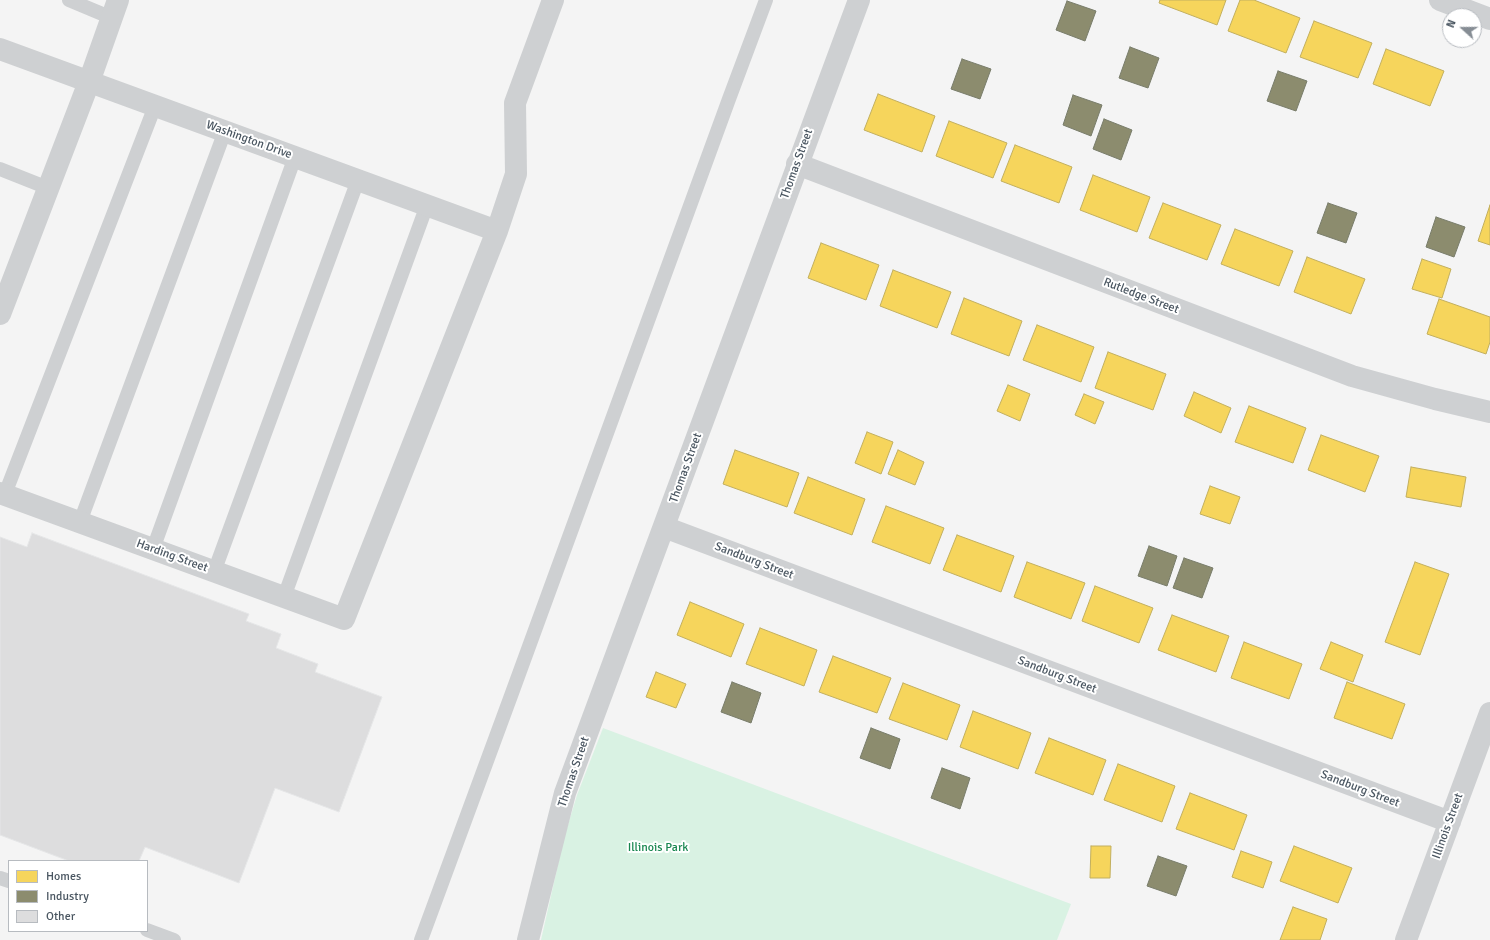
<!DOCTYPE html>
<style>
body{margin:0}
#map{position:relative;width:1490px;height:940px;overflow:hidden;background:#f4f4f4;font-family:Signika,sans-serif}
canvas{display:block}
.legend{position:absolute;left:8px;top:860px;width:140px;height:72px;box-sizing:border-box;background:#fff;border:1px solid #b7bbc0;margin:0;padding:5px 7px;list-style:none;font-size:12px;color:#4a5661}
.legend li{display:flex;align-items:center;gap:8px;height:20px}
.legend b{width:20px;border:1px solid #b7bbc0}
.north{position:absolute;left:1442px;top:8px;width:40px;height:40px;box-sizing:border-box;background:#fff;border:1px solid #b7bbc0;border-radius:50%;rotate:291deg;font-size:11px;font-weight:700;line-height:16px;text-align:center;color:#4a5661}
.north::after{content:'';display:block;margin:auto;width:14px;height:18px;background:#868d94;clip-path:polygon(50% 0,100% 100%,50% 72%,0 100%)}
</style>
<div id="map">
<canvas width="1490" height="940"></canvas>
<ul class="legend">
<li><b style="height:11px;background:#f6d55c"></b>Homes</li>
<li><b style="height:11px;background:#8c8c6e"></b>Industry</li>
<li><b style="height:11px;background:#ddddde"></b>Other</li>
</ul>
<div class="north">N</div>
</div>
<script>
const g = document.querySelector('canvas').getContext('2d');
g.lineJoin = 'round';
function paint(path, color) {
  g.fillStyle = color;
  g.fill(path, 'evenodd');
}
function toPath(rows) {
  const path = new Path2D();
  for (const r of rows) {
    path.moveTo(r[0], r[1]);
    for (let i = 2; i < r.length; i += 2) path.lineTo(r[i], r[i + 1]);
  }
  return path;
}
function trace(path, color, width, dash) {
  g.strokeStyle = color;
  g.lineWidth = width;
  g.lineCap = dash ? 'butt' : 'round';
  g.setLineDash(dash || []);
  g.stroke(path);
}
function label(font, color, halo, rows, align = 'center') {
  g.font = font + ' Signika,sans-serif';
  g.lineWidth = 4;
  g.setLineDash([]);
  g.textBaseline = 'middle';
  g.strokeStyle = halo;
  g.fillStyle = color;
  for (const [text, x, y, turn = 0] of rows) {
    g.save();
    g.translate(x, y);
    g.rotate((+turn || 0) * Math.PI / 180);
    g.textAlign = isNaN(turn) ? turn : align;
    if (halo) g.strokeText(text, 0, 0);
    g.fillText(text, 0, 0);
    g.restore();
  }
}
paint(toPath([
 [603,728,1071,904,1057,940,541,940,564,838,577,795]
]), '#d9f2e3');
const homes = toPath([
 [1160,0,1226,0,1217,25,1159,3,1160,0],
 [1240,0,1254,0,1300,18,1286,53,1228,31,1240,0],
 [1314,21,1372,43,1358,78,1300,57,1314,21],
 [1386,49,1444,71,1430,106,1373,84,1386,49],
 [878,94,935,116,922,152,864,130,878,94],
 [949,121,1007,143,993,178,936,156,949,121],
 [1015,145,1072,167,1059,203,1001,181,1015,145],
 [1093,175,1150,197,1137,232,1080,210,1093,175],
 [1163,203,1221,225,1207,260,1149,238,1163,203],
 [1490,205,1490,245,1478,241,1490,205],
 [1235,229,1293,251,1279,286,1221,264,1235,229],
 [821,243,879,265,866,300,808,278,821,243],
 [1307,257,1365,279,1351,314,1294,292,1307,257],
 [1422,259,1451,269,1442,298,1412,289,1422,259],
 [893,270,951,292,937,328,880,306,893,270],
 [964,298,1022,321,1009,356,951,334,964,298],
 [1439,299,1490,317,1490,342,1486,354,1427,334,1439,299],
 [1037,325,1094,347,1081,382,1023,360,1037,325],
 [1108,352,1166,374,1153,410,1095,388,1108,352],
 [1008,385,1030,394,1020,421,997,411,1008,385],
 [1194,392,1231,408,1221,433,1184,416,1194,392],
 [1084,394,1104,402,1095,424,1075,415,1084,394],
 [1249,406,1306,428,1293,463,1235,442,1249,406],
 [867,432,893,442,881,474,855,463,867,432],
 [1321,435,1379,456,1365,492,1308,470,1321,435],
 [735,450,799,473,787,507,723,484,735,450],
 [898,450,924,462,915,485,888,474,898,450],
 [1411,467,1466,477,1461,507,1406,497,1411,467],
 [808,477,865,499,852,535,794,513,808,477],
 [1210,486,1240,497,1230,524,1200,514,1210,486],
 [886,506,944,528,930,564,872,542,886,506],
 [957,535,1014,556,1001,592,943,570,957,535],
 [1027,562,1085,583,1071,619,1014,597,1027,562],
 [1415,562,1449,574,1420,655,1385,642,1415,562],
 [1095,586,1153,608,1139,643,1082,621,1095,586],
 [690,602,744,624,731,657,677,635,690,602],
 [1172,615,1229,636,1216,672,1158,650,1172,615],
 [760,628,817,650,804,686,746,664,760,628],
 [1244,642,1302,664,1289,699,1231,678,1244,642],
 [1331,642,1363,655,1353,682,1320,669,1331,642],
 [833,656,891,678,877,713,819,692,833,656],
 [656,672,686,684,676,708,646,697,656,672],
 [1347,682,1405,704,1392,739,1334,718,1347,682],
 [903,683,960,705,947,740,889,719,903,683],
 [973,711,1031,733,1018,769,960,747,973,711],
 [1049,738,1106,760,1093,795,1035,773,1049,738],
 [1118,764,1175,786,1162,822,1104,800,1118,764],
 [1190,793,1247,815,1234,850,1176,829,1190,793],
 [1091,846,1111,846,1110,878,1090,878,1091,846],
 [1294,846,1352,868,1338,903,1280,881,1294,846],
 [1241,851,1272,862,1263,888,1232,877,1241,851],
 [1293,907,1327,919,1320,940,1280,940,1293,907]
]);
paint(homes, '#f6d55c');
trace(homes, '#c2af5e', 1);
const industry = toPath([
 [1067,1,1096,11,1085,41,1056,30,1067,1],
 [1130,47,1159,58,1148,88,1119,78,1130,47],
 [962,59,991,69,980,99,951,89,962,59],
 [1278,71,1307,81,1296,111,1267,101,1278,71],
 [1073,95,1102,105,1091,136,1063,125,1073,95],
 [1104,119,1132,130,1121,160,1093,149,1104,119],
 [1328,203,1357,213,1346,243,1317,233,1328,203],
 [1436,217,1465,227,1454,257,1426,247,1436,217],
 [1149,546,1177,556,1167,586,1138,576,1149,546],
 [1184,558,1213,568,1202,598,1173,588,1184,558],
 [732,682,761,693,751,723,721,712,732,682],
 [871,728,900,739,890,769,860,758,871,728],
 [942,768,970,778,960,809,931,798,942,768],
 [1158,856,1187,866,1176,896,1147,886,1158,856]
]);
paint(industry, '#8c8c6e');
trace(industry, '#787c6a', 1);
const building = toPath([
 [32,533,249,614,246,621,281,634,276,648,318,664,315,672,382,697,339,812,275,788,239,883,145,847,139,861,69,861,0,835,0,537,27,547,32,533]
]);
paint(building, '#ddddde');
trace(building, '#e5e6e7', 1);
trace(toPath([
 [69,0,112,18],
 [0,169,48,188],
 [5,494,155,106],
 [80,522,225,131],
 [153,549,295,157],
 [214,572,358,180],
 [284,597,427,205],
 [0,878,9,881],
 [147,930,174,940],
 [421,940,512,693,729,99,766,0]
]), '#ced0d2', 14);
trace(toPath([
 [1440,0,1490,19],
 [0,49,497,231],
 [797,164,1352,376,1435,399,1490,412],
 [0,314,89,82,118,0],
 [0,493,344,619,497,231,516,174,515,103,553,0],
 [664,527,1450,822],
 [528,940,565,793,859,0],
 [1406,940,1490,713]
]), '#ced0d2', 22);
label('12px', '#4a5661', '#fff', [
 ["Washington Drive",249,140,20],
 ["Thomas Street",797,164,-70],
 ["Rutledge Street",1141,296,21],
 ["Thomas Street",686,468,-70],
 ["Harding Street",172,556,20],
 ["Sandburg Street",754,561,21],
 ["Sandburg Street",1057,675,21],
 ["Thomas Street",574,772,-71],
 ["Sandburg Street",1360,789,21],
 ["Illinois Street",1448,826,-70]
]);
label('12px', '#17864f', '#fff', [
 ["Illinois Park",658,848]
]);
</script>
